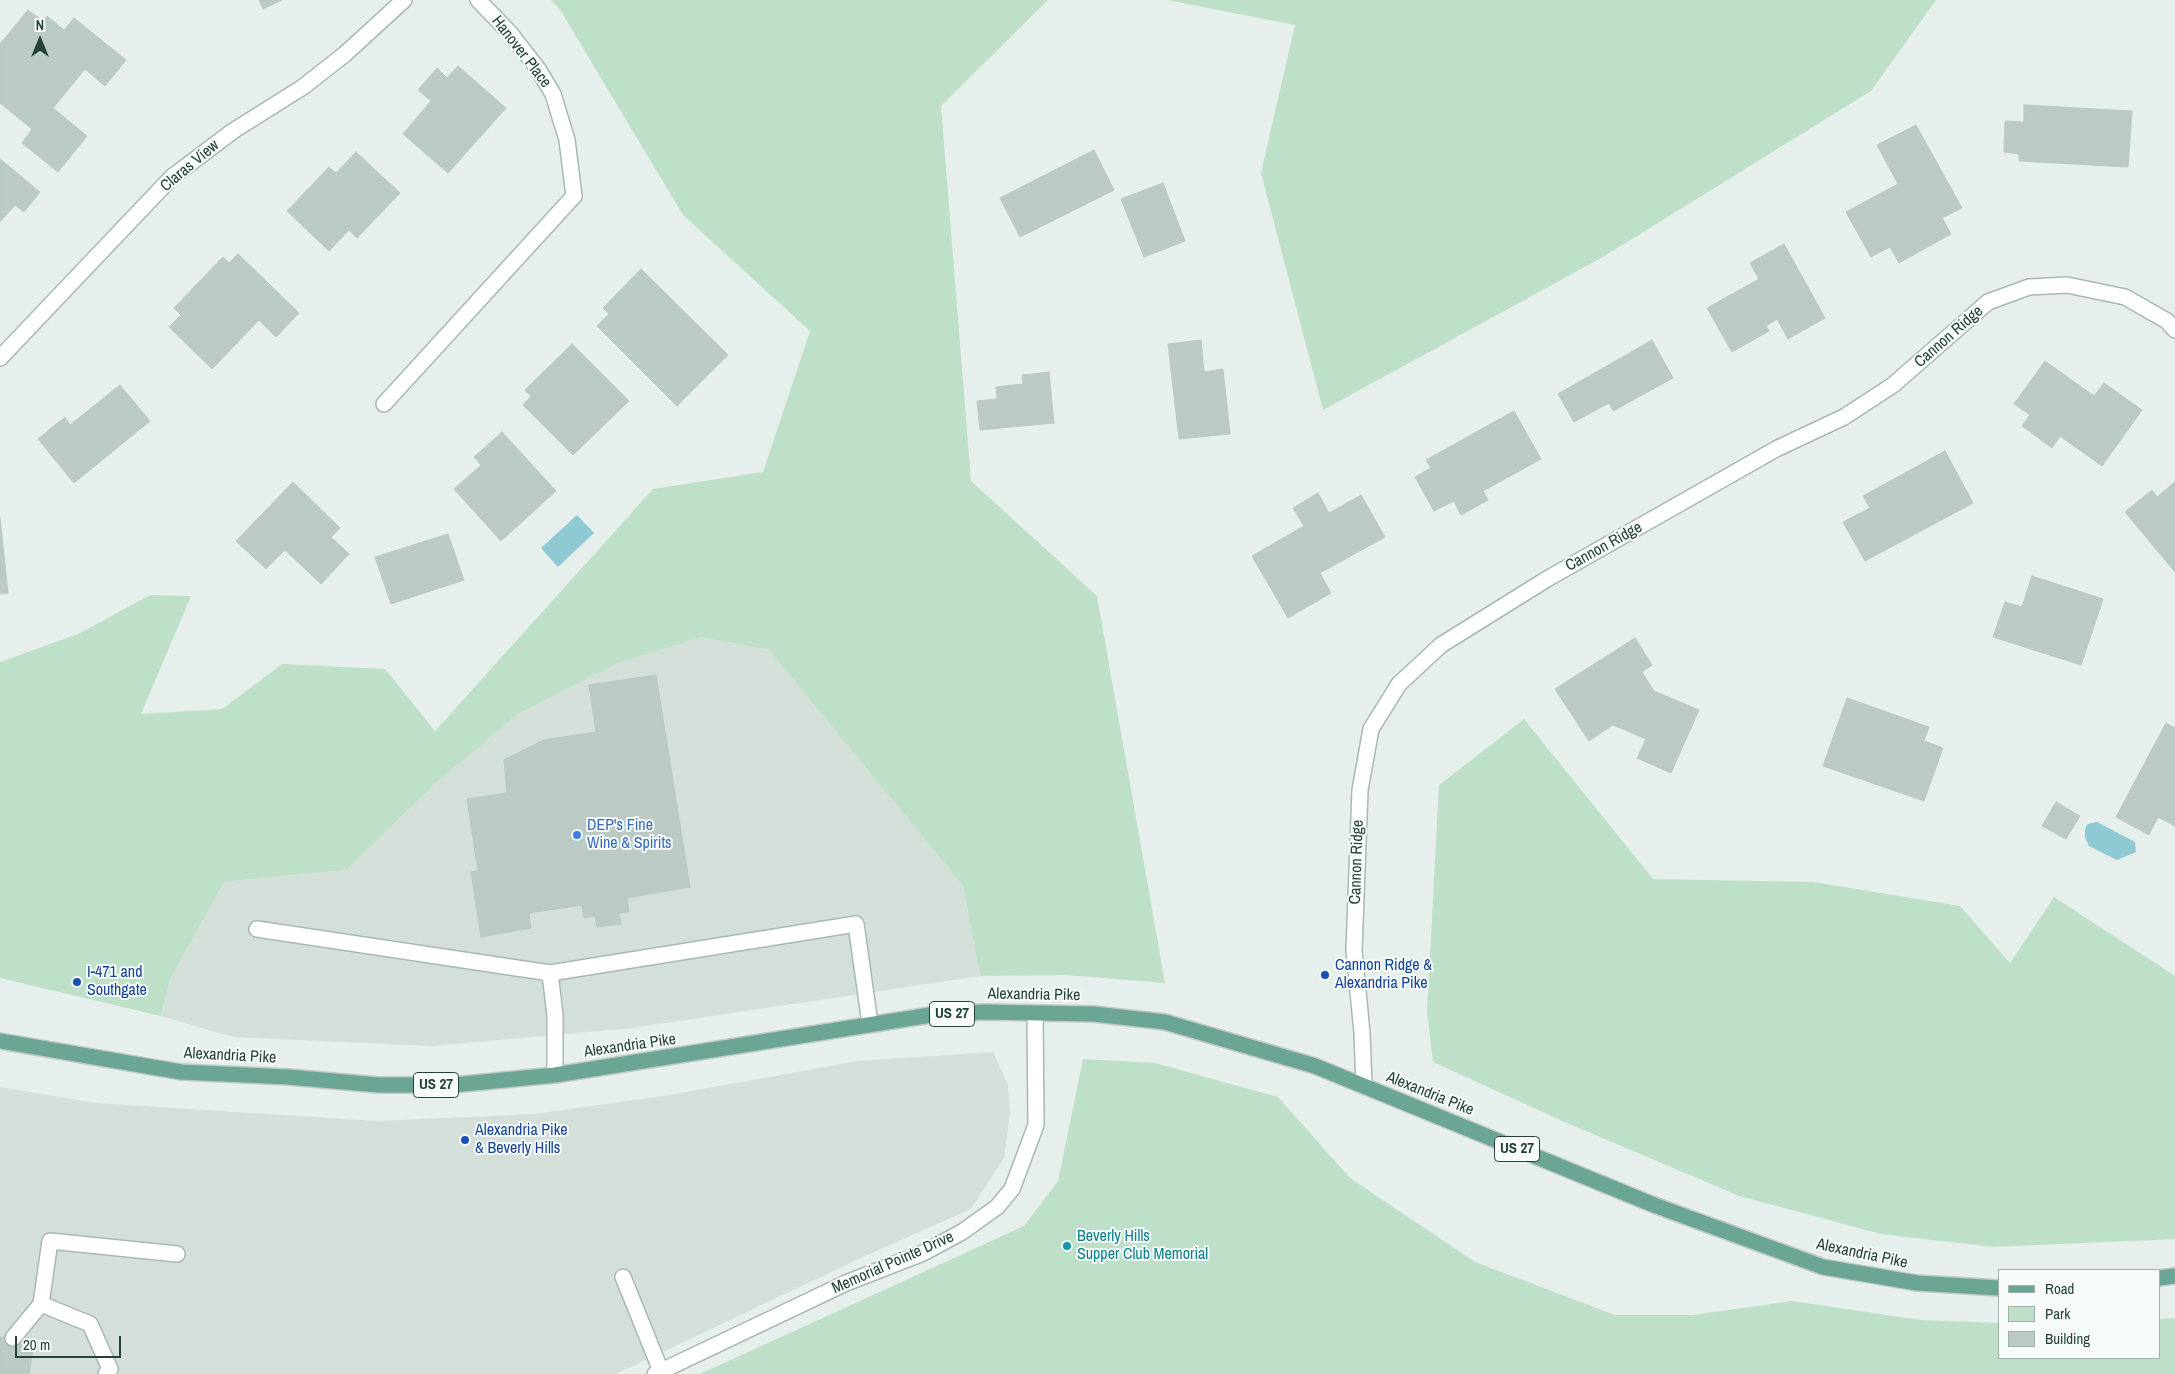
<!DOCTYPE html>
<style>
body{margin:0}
#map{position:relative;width:2175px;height:1374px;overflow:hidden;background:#e6efeb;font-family:"Archivo Narrow",sans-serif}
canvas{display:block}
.legend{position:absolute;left:1998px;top:1269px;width:162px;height:90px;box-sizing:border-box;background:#f7fbf9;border:1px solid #a3b1ad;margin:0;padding:6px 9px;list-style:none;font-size:15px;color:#24423a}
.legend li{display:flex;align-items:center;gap:10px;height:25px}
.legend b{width:25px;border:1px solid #a3b1ad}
.north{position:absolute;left:15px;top:15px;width:50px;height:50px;-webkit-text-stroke:4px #f7fbf9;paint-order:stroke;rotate:0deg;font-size:14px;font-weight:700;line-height:20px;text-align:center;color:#24423a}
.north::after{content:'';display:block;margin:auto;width:18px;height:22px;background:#24423a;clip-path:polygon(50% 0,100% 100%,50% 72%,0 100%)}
.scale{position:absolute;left:15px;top:1336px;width:106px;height:22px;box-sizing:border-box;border:2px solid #24423a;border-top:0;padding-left:6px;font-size:15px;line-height:18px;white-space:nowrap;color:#24423a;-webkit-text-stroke:4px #f7fbf9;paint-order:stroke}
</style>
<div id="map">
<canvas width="2175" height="1374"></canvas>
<ul class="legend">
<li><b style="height:6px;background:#6aa596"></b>Road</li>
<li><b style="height:14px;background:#bfe0c8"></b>Park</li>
<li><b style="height:14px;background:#bbcac4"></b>Building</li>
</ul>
<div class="north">N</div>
<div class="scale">20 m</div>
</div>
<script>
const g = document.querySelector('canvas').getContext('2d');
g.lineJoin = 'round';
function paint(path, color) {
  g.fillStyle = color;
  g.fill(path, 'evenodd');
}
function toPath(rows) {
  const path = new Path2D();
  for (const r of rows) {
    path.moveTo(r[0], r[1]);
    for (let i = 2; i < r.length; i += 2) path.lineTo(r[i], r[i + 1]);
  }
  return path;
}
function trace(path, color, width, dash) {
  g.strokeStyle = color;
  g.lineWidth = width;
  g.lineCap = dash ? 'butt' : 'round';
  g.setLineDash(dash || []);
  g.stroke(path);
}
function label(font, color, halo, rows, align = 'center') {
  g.font = font + ' "Archivo Narrow",sans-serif';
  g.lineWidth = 4;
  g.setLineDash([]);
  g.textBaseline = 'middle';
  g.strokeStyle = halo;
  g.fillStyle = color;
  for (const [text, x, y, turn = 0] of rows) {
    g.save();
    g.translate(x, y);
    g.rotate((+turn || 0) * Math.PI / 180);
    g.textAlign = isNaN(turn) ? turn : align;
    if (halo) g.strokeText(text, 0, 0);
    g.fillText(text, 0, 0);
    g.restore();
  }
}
paint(toPath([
 [701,637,769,650,963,886,980,976,632,1028,432,1046,233,1037,161,1016,170,979,224,882,346,870,434,785,518,714,616,664],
 [993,1052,1008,1085,1010,1113,1004,1158,971,1209,865,1256,616,1374,0,1374,0,1087,96,1103,376,1121,535,1114,670,1095,858,1061]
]), '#d4dfda');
paint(toPath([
 [551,0,1048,0,941,106,971,481,1097,596,1165,983,1065,975,980,976,963,886,769,650,701,637,616,664,518,714,434,785,346,870,224,882,170,979,161,1016,0,978,0,662,78,634,150,595,191,596,141,714,222,709,282,664,385,669,435,731,653,489,763,472,810,331,683,215,559,8],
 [1167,0,1936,0,1871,91,1603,257,1323,410,1261,173,1295,25],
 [1524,719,1653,879,1813,882,1960,906,2010,963,2054,897,2175,976,2175,1239,1993,1247,1881,1234,1739,1196,1560,1120,1433,1062,1427,1012,1439,785],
 [1083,1059,1155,1063,1278,1097,1350,1178,1475,1262,1615,1315,1693,1315,1792,1301,1921,1320,1999,1323,1999,1358,2159,1358,2159,1319,2175,1318,2175,1374,700,1374,1024,1226,1058,1181]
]), '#bfe0c8');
paint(toPath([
 [577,515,594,533,558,567,541,548],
 [2097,822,2135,842,2136,852,2117,860,2089,846,2085,837,2085,829,2088,824]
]), '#8ec9d4');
const building = toPath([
 [259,0,282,0,263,9,259,0],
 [28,10,43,21,47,16,64,30,74,18,126,60,105,86,85,69,53,108,87,136,58,172,22,143,32,129,0,103,0,44,28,10],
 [458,66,506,108,448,173,403,134,431,101,418,90,437,68,447,78,458,66],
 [2024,105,2132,111,2128,167,2019,161,2019,154,2004,152,2005,121,2024,122,2024,105],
 [1916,125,1962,208,1942,218,1951,234,1899,263,1890,247,1871,257,1846,212,1898,184,1877,145,1916,125],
 [1094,150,1114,190,1020,237,1000,198,1094,150],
 [356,152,400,193,357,238,349,230,329,251,287,211,329,167,336,173,356,152],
 [0,159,40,192,24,212,15,205,0,222,0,159],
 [1163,183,1185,241,1144,257,1121,199,1163,183],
 [1784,244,1825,318,1788,339,1777,319,1766,326,1769,331,1732,352,1707,308,1759,279,1750,263,1784,244],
 [238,254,299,313,276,337,259,320,212,369,169,327,181,315,174,308,223,257,229,263,238,254],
 [641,269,728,355,677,406,597,326,609,314,603,308,641,269],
 [1201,340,1204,372,1223,369,1230,434,1179,439,1168,344,1201,340],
 [1652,340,1673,378,1613,411,1609,403,1574,422,1558,394,1652,340],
 [572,344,629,401,573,455,523,405,531,396,525,390,572,344],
 [2045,361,2094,396,2104,383,2142,410,2102,466,2060,436,2052,448,2022,426,2030,415,2014,404,2045,361],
 [1049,372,1054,423,980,430,977,401,997,399,996,387,1023,384,1022,375,1049,372],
 [120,385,150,421,74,483,38,439,65,417,70,425,120,385],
 [1514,411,1541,459,1483,491,1488,500,1461,515,1454,501,1434,511,1415,477,1431,468,1426,460,1514,411],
 [502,432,556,491,501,541,454,489,481,465,474,457,502,432],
 [1945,451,1973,503,1865,561,1843,522,1870,508,1863,496,1945,451],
 [293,482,340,528,331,537,349,554,321,584,285,550,266,569,236,541,293,482],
 [2175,482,2175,572,2125,512,2152,490,2157,497,2175,482],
 [1318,493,1329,513,1361,495,1385,537,1320,573,1331,593,1288,618,1252,556,1304,526,1293,508,1318,493],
 [0,518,8,593,0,594,0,518],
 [448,534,464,580,391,604,375,557,448,534],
 [2032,576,2103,599,2081,665,1993,637,2005,602,2022,607,2032,576],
 [1635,638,1652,665,1642,672,1654,691,1699,710,1671,773,1637,758,1646,739,1613,725,1589,741,1555,689,1635,638],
 [656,675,690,887,627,898,629,912,619,913,621,924,597,927,595,916,584,918,582,905,529,913,531,928,481,937,471,872,478,871,467,799,507,793,504,760,544,740,596,732,589,685,656,675],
 [1847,698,1929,727,1924,741,1943,748,1924,801,1823,766,1847,698],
 [2166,723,2175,728,2175,826,2158,817,2149,835,2116,817,2166,723],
 [2056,802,2080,816,2066,839,2042,826,2056,802],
 [0,1337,34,1342,29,1374,0,1374,0,1337]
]);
paint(building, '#bbcac4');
trace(building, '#b8c9c2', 1);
const lane = toPath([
 [384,404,574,196],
 [257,929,550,973],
 [555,1075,555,1015,550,973,856,924,870,1024],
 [623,1277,661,1371],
 [41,1304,50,1241,177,1254],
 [13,1338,41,1304,90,1324,110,1369,106,1374]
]);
const street = toPath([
 [478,0,510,33,538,69,553,94,567,140,574,196],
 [0,358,172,177,233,131,303,87,345,54,404,0],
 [1364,1086,1362,1033,1354,950,1360,790,1371,729,1399,684,1441,645,1547,579,1776,449,1844,417,1893,385,1988,302,2029,287,2067,285,2125,297,2167,321,2175,330],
 [655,1374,846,1283,923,1253,962,1232,997,1207,1012,1189,1036,1125,1035,1013]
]);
const primary = toPath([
 [0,1041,181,1072,288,1077,379,1085,453,1085,555,1075,937,1014,984,1012,1094,1014,1165,1022,1315,1066,1654,1205,1823,1267,1917,1283,1999,1288],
 [2159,1278,2175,1276]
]);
trace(lane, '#a8b8b2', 18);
trace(street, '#a8b8b2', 18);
trace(primary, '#c2cac8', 18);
trace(lane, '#fff', 15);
trace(street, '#fff', 15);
trace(primary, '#6aa596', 15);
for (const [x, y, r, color] of [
 [577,835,5,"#3f7fe0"],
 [1325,975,5,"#1a4fb4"],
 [77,982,5,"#1a4fb4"],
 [465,1140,5,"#1a4fb4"],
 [1067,1246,5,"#0f9aa8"]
]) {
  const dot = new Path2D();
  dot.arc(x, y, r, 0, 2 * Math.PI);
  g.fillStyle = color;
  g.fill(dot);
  trace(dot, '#f7fbf9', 2);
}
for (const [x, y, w] of [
 [952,1014,45],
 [436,1085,45],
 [1517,1149,45]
]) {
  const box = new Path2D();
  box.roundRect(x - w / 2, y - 12.5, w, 25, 4);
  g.fillStyle = '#f7fbf9';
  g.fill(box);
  trace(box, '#24423a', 1);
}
label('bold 15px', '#24423a', null, [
 ["US 27",952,1014],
 ["US 27",436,1085],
 ["US 27",1517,1149]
]);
label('16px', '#24423a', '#f7fbf9', [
 ["Hanover Place",521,52,52],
 ["Claras View",190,166,-40],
 ["Cannon Ridge",1949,337,-41],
 ["Cannon Ridge",1604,547,-29],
 ["Cannon Ridge",1357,862,-88],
 ["Alexandria Pike",1034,995,1],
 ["Alexandria Pike",630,1046,-8],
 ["Alexandria Pike",230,1056,3],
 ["Alexandria Pike",1430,1094,22],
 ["Alexandria Pike",1862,1254,12],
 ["Memorial Pointe Drive",893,1263,-24]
]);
label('16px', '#366cbe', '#f7fbf9', [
 ["DEP's Fine",587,826],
 ["Wine & Spirits",587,844]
], 'left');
label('16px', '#164399', '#f7fbf9', [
 ["Cannon Ridge &",1335,966],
 ["Alexandria Pike",1335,984],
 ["I-471 and",87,973],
 ["Southgate",87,991],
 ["Alexandria Pike",475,1131],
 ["& Beverly Hills",475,1149]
], 'left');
label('16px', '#0d838f', '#f7fbf9', [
 ["Beverly Hills",1077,1237],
 ["Supper Club Memorial",1077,1255]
], 'left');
</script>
